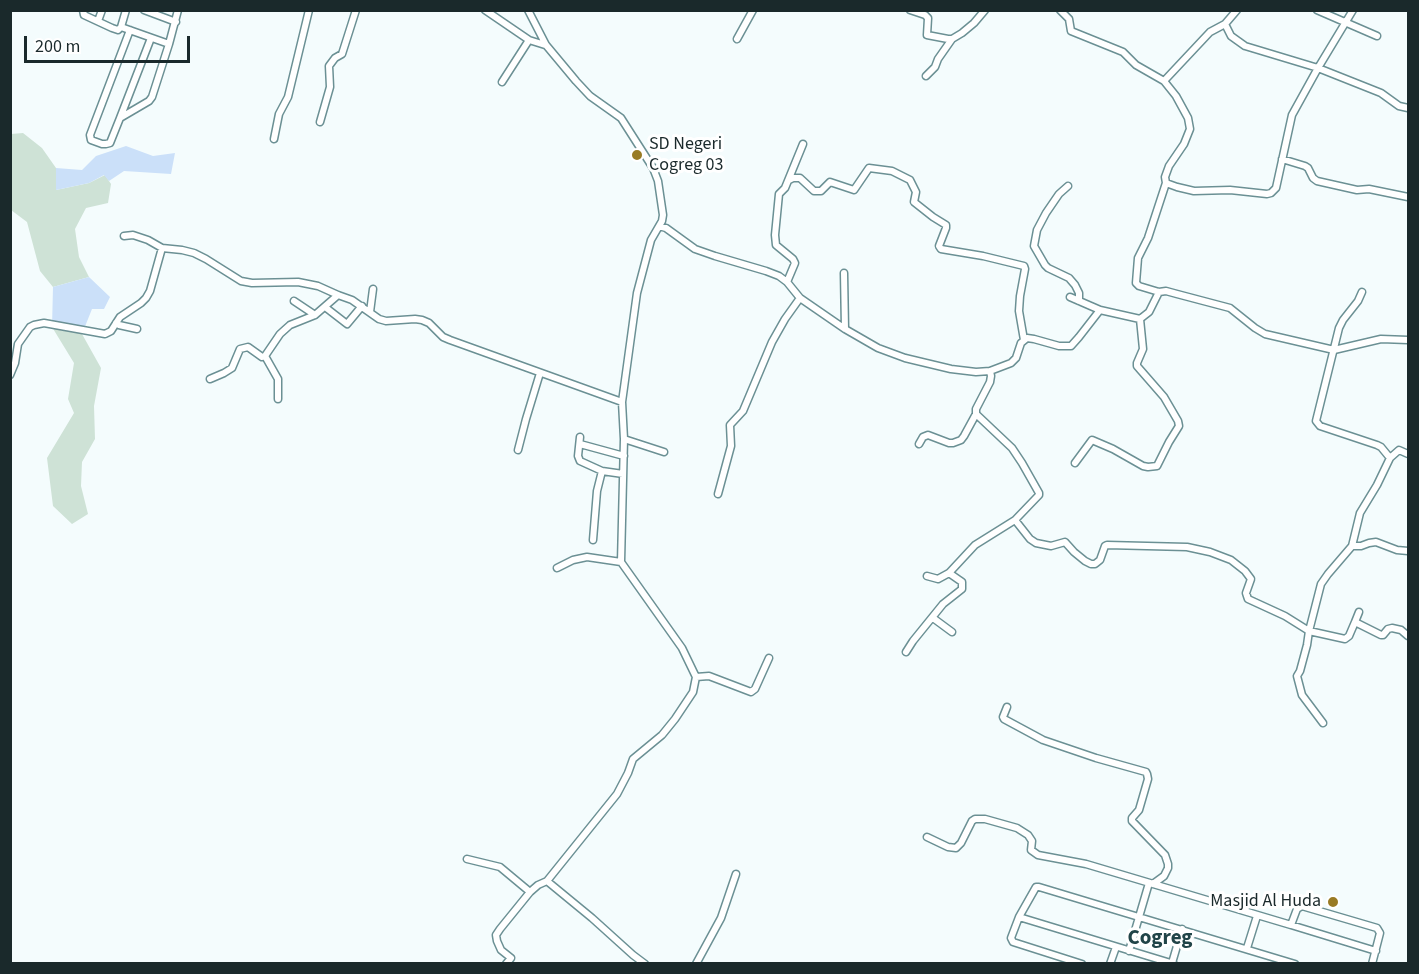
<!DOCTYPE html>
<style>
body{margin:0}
#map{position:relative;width:1419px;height:974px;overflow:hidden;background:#f4fcfd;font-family:"Source Sans 3",sans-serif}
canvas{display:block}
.frame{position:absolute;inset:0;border:12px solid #1a292b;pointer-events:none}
.scale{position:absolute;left:24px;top:36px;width:166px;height:27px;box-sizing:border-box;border:3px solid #1a292b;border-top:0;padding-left:8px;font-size:18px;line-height:21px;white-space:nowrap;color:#1a292b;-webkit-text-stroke:4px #fff;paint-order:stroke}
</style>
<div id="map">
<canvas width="1419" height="974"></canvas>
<div class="frame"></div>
<div class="scale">200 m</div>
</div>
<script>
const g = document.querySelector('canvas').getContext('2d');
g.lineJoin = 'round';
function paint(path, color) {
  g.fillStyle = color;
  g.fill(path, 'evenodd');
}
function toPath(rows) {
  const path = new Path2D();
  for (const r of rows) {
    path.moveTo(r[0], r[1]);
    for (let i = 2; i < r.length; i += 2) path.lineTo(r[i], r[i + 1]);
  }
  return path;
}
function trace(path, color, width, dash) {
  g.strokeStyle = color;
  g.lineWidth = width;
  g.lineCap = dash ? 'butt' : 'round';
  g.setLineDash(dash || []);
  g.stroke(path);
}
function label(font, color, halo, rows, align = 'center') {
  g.font = font + ' "Source Sans 3",sans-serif';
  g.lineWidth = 6;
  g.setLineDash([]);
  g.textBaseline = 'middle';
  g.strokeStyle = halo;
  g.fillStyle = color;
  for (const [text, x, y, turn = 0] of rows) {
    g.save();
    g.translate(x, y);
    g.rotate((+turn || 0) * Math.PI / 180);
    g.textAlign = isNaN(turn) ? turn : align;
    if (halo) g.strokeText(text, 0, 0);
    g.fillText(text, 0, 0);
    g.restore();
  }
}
paint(toPath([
 [23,133,42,148,56,168,56,190,89,183,105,175,111,184,108,203,86,208,75,229,79,257,89,277,53,287,40,271,27,222,11,210,11,134],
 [52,327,82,334,101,368,94,406,95,439,82,462,81,486,88,514,72,524,53,506,47,458,74,413,68,399,74,363]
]), '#cee2d6');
paint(toPath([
 [126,146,153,156,175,153,171,174,124,171,109,181,104,175,89,183,56,190,56,168,82,170,96,156],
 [89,277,110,297,104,309,92,309,82,334,52,327,53,287]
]), '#cbe0f9');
const street = toPath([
 [83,10,84,15,112,28,118,30,121,27],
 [126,10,121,27,169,44],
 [144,10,176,22],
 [485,10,529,40],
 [910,10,925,15,928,18,927,35,948,39,952,39,962,33,974,23,985,10],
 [1060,10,1069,19,1071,31,1123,52,1136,65,1164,81,1176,96,1188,118,1190,129,1184,144,1169,166,1165,177,1166,183,1177,187,1194,191,1230,190,1267,194,1271,193,1276,188,1292,115,1318,68,1353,10],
 [1317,10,1377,36],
 [98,21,102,10],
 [1225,24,1231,36,1245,46,1318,68,1381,93,1399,106,1408,108],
 [130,30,90,135,91,140,102,144,106,144,110,143,120,118,149,101,152,97,169,44,178,10],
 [737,39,753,10],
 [926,76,935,67,938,59,952,39],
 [1164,81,1210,32,1225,24,1237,10],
 [502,82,529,40,545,45],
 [120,118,151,38],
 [320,122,330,87,329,66,335,58,342,54,356,10],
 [274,139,279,114,288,97,309,10],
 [1282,159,1305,166,1308,168,1313,178,1317,181,1357,190,1369,189,1408,197],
 [789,180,793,178,800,178,814,191,821,191,830,182,854,190,869,168,892,171,910,180,916,192,914,202,933,217,946,225,946,228,939,246,941,249,983,256,1024,266,1025,269,1020,296,1019,311,1024,340],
 [1166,183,1148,238,1138,258,1136,283,1139,286,1159,292,1166,291,1177,294,1230,308,1255,328,1265,334,1334,350,1381,339,1408,340],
 [1068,186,1059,194,1046,213,1037,230,1034,246,1045,265,1048,268,1069,278,1075,285,1079,293,1079,301],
 [659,226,666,228,695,249,715,256,766,271,779,276,787,282,800,298,845,329,878,348,905,358,951,369,976,372,990,371,1011,363,1016,358,1021,343,1027,338,1034,339,1059,346,1071,346,1079,337,1100,310,1140,319,1149,312,1159,292],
 [124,236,133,235,148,240,162,248,182,250,194,253,206,259,241,281,252,283,298,282,318,286,338,295,352,300,379,319,386,321,415,319,422,320,429,323,443,337,450,340,622,402],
 [844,273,845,329],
 [787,282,795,263,793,259,776,245,775,235,779,194,785,188,803,144],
 [1070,297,1100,310],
 [294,301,315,315],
 [325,307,347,324,362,306],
 [370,312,373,289],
 [116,323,119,325,137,329],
 [265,356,278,379,278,399],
 [10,375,15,363,18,344,30,327,34,325,44,323,105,334,111,331,120,317,141,303,146,298,150,291,162,248],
 [210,379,224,373,232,368,240,349,248,347,262,357,265,356,280,334,290,325,315,315,338,295],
 [580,437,578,456,580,461,602,471,623,474],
 [624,439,664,452],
 [580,444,624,456],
 [919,444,923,437,928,435,949,443,953,443,961,440,964,436,976,414],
 [518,450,526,419,540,373],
 [1390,458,1399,450,1408,454],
 [1075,463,1092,440,1113,449,1143,466,1148,467,1157,466,1169,442,1179,426,1178,421,1164,397,1137,366,1137,363,1143,349,1140,319],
 [718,494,731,446,730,425,743,411,772,342,785,319,800,298],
 [1015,520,1030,539,1036,543,1051,546,1065,542,1074,552,1085,561,1091,564,1095,564,1100,560,1105,546,1107,545,1187,547,1210,552,1231,560,1245,571,1251,579,1246,593,1248,599,1285,616,1309,631,1345,639,1349,636,1355,622],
 [593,540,597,491,602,471],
 [1352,546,1361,546,1369,543,1376,542,1397,550,1408,551],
 [557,568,573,560,587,557,621,562],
 [927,576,938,579,949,573,975,545,1015,520,1039,495,1039,493,1022,463,1012,448,976,414,976,409,990,382,991,376,990,371],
 [1359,612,1355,622,1381,635,1383,635,1388,629,1392,628,1401,630,1408,636],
 [933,618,952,632],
 [906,652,913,641,943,604,962,589,962,582,949,573],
 [696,677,709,676,751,692,755,689,769,658],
 [1007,707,1003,717,1004,719,1043,740,1096,758,1146,772,1147,774,1148,779,1139,810,1132,818,1132,821,1165,855,1168,864,1168,868,1164,876,1153,884],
 [1323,723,1302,695,1297,676,1300,671,1307,645,1309,631,1321,584,1328,574,1352,546,1360,513,1377,485,1390,458,1381,447,1377,445,1320,426,1316,421,1339,328,1343,320,1358,301,1362,292],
 [927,837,948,847,956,848,961,843,972,821,975,819,985,819,1017,828,1028,835,1032,841,1031,850,1038,855,1086,864,1291,925,1297,909,1302,906,1377,928,1380,933,1372,964],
 [467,859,500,867,530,892],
 [547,881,592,918,633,955,645,964],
 [1019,917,1174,964],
 [1291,925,1376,951],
 [1247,948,1257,916],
 [1129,951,1149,883],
 [1172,963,1182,929],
 [506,964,511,958,501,950,497,941,496,935,500,929,530,892,538,885,547,881,617,794,628,773,633,759,662,735,675,719,693,692,696,677,682,648,621,562,624,439,622,402,637,293,651,240,662,221,663,215,658,181,653,168,621,118,590,96,576,81,546,45,528,10],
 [696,964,721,918,736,874],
 [1082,964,1013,942,1011,938,1019,917,1036,887,1039,887,1295,964],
 [1110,964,1116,947]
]);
trace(street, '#6b9094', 9);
trace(street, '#fff', 6);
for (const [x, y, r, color] of [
 [637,155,6,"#997b24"],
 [1333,902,6,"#997b24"]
]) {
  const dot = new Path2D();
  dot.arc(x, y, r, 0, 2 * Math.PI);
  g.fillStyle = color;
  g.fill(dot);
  trace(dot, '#fff', 2);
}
label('18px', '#1a292b', '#fff', [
 ["SD Negeri",649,145],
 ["Cogreg 03",649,166],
 ["Masjid Al Huda",1321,902,"right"]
], 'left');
label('bold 21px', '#214448', '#fff', [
 ["Cogreg",1160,939]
]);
</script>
